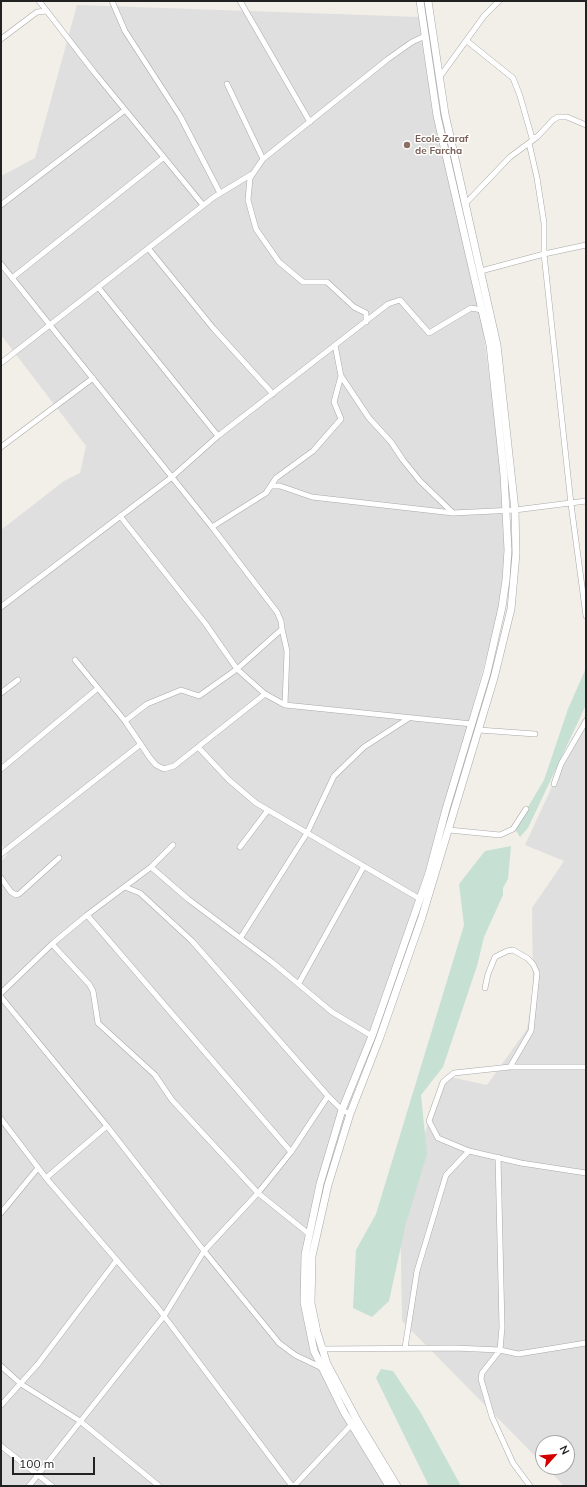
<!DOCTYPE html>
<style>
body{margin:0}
#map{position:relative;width:587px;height:1487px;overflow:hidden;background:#f2efe9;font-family:Mulish,sans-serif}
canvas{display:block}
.frame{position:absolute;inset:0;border:2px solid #222;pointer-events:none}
.north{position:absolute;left:535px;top:1435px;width:40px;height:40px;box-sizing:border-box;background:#fff;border:1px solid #a7a7a7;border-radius:50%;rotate:63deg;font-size:11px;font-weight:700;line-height:16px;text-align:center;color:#222}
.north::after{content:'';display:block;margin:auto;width:14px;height:18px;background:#d40000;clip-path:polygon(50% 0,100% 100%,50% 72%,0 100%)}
.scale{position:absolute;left:12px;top:1457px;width:83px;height:18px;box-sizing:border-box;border:2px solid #222;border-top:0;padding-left:5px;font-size:12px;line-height:14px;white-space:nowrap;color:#222;-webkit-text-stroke:3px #fff;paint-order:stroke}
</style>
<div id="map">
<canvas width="587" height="1487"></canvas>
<div class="frame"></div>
<div class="north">N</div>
<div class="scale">100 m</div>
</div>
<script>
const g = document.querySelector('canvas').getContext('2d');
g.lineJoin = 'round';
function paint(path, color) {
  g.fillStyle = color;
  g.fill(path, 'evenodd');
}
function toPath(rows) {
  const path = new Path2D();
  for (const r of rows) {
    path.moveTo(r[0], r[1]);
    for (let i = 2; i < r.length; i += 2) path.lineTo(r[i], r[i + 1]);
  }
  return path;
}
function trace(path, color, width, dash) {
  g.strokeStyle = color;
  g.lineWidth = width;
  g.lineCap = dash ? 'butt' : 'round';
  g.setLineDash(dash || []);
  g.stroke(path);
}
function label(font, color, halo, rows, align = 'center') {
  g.font = font + ' Mulish,sans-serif';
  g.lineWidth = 3;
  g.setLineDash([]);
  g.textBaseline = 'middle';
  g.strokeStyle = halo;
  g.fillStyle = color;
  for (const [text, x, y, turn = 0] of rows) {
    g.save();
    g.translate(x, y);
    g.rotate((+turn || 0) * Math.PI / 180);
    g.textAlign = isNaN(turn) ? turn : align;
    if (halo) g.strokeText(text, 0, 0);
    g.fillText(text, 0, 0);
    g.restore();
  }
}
paint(toPath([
 [77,5,421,17,478,291,513,559,441,823,308,1235,312,1354,389,1486,1,1486,1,862,7,855,1,842,1,530,64,481,80,473,86,446,1,335,1,176,35,158],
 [586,713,586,1486,564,1486,546,1467,567,1467,567,1443,543,1443,543,1464,402,1321,400,1199,446,1076,487,1085,527,1029,533,991,532,908,564,861,525,845]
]), '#e0dfdf');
paint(toPath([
 [586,668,586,705,528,828,520,837,515,829,544,780,568,709],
 [511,846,508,879,503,888,503,895,484,937,477,966,443,1067,421,1095,427,1154,406,1223,389,1301,372,1317,353,1308,356,1250,376,1214,464,925,459,884,485,851],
 [381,1369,393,1371,421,1413,461,1486,429,1486,376,1378]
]), '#c6e0d4');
const minor = toPath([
 [39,1,94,72,203,205],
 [112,1,125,31,180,116,220,193],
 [240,1,310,122],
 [1,39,37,12,47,11],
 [467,41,513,78,520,96,532,138,537,137],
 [439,78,484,16,499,1],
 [227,84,263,159],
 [465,204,510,157,537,137,553,120,558,117,567,117,586,125],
 [1,205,125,110],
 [586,245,544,254,571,504,586,616],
 [148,248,213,328,273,394],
 [1,264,212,527,277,612,281,621,282,629,237,669,265,694,285,705,472,724],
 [481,271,544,254,544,223,537,178,529,143],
 [12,278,163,158],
 [98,287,218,436],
 [366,322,366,313,354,307,327,282,303,282,279,262,256,229,248,200,250,178,263,159,388,59,412,42,425,36],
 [335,345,341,376,369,418,391,442,403,460,420,481,453,513],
 [1,363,214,197,252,174],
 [1,447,93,378],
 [272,486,280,486,312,497,453,513,515,510,586,501],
 [120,516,205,623,237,669,199,696,181,690,147,704,125,721],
 [212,527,266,493,276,478,313,451,341,419,334,402,341,376],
 [1,607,172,477,218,436,388,304,400,300,429,333,471,308,482,310],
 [282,629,287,651,285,705],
 [75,660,125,721,150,758,156,765,164,769,174,766,265,694],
 [1,693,18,680],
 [479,730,535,734],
 [198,747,229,780,256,803,420,899],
 [1,769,97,689],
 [554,784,561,764,586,721],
 [449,830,500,835,513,829,526,809],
 [240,847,268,810],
 [1,854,141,744],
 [151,867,188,899,272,962,332,1012,372,1036],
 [1,878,11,892,16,895,19,894,59,858],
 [125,887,140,893,192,941,328,1096,342,1110,350,1114],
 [87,915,291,1152],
 [241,937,307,833,334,776,364,747,409,718],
 [52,944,89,984,93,991,98,1023,155,1075,172,1100,258,1193,309,1234],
 [299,983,364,866],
 [485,988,488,974,495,957,507,951,513,950,527,958,533,964,537,973,531,1031,510,1067],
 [1,993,52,944,87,915,151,867,173,845],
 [1,997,107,1126,204,1251,279,1343,295,1355,320,1367,323,1366],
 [586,1067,510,1067,454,1073,443,1082,429,1121,438,1138,469,1151,521,1163,586,1173],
 [1,1119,46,1178,158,1308,292,1486],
 [498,1157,502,1327,500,1350,482,1373,481,1379,492,1417,513,1463,530,1486],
 [46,1178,107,1126],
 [1,1213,38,1168],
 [405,1348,417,1271,446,1175,469,1151],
 [322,1349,454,1348,500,1350,518,1354,586,1343],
 [1,1366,21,1384,80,1421,159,1486],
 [1,1405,38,1364,116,1261],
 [1,1446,52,1486],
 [29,1486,164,1316,204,1251,258,1193,291,1152,328,1096],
 [294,1486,353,1423]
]);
const tertiary = toPath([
 [389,1486,344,1412,314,1351,304,1302,305,1255,320,1184,342,1110,372,1036,429,873,446,809,487,673,502,607,506,580,508,550,504,475,490,345,437,116,420,1],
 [397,1486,357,1420,327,1364,317,1332,311,1303,312,1256,328,1185,350,1114,380,1037,422,917,494,678,511,609,516,554,515,510,497,345,445,114,428,1]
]);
trace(minor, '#a9a9a9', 6);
trace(tertiary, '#a9a9a9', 8);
trace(minor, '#fff', 5);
trace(tertiary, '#fff', 7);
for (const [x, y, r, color] of [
 [407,145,4,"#8d6e63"]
]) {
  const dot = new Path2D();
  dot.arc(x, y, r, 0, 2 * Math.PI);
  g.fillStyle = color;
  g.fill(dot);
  trace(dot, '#fff', 1.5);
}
label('bold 10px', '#785e54', '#fff', [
 ["Ecole Zaraf",415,139],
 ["de Farcha",415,151]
], 'left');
</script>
